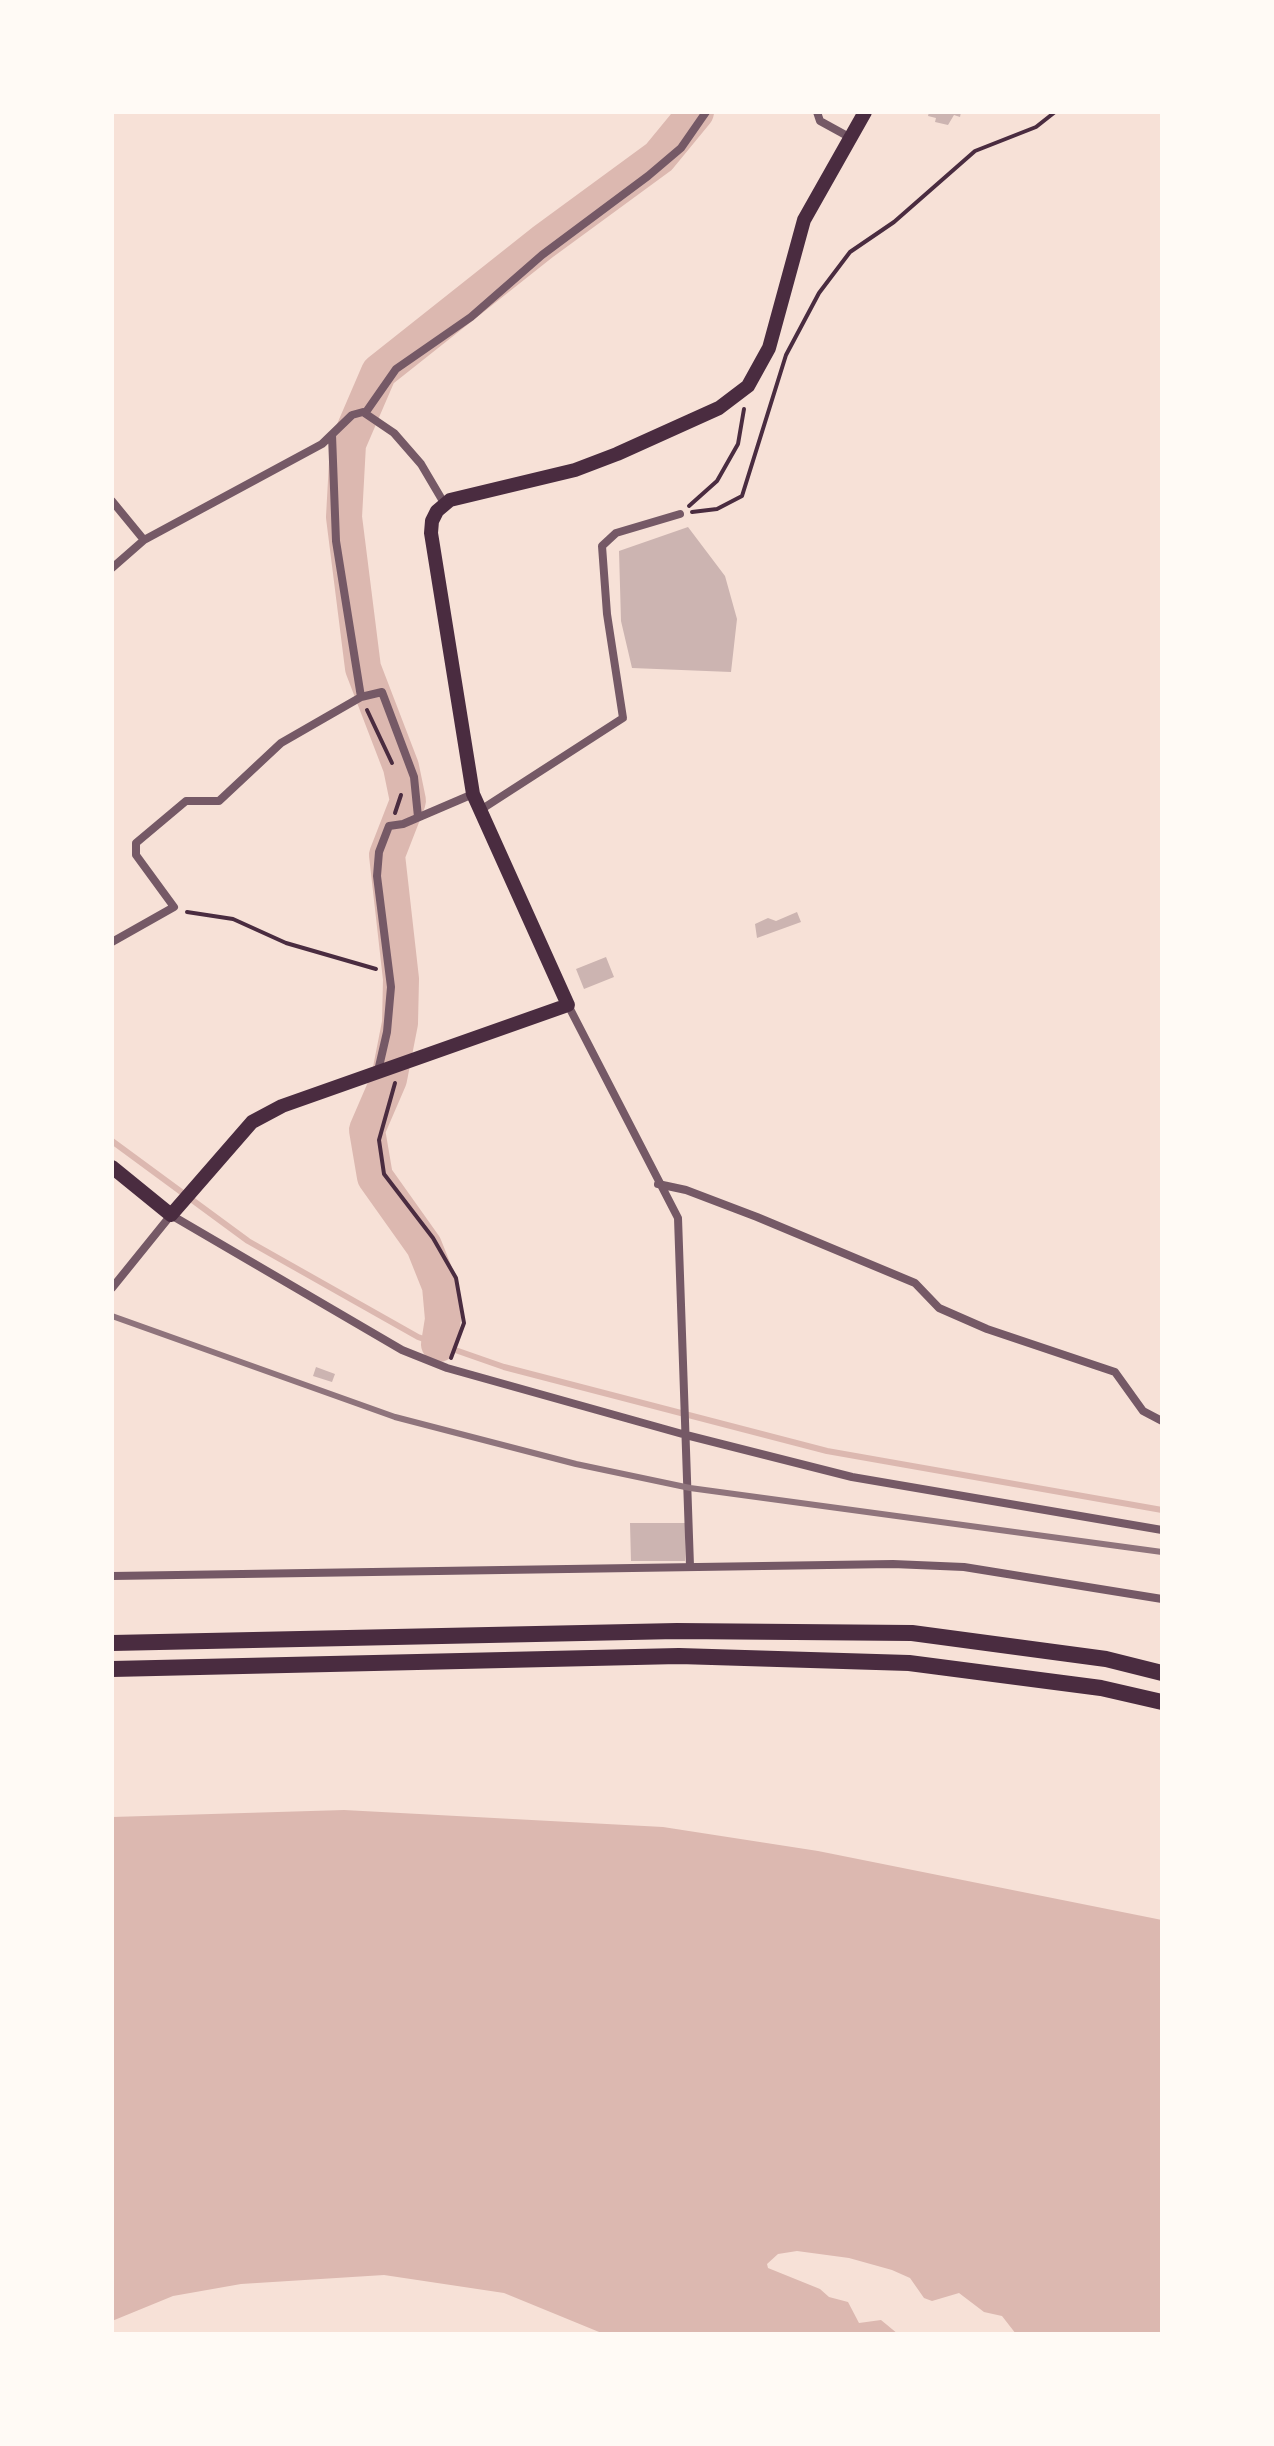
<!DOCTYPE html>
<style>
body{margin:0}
#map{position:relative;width:1274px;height:2446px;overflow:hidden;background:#f7e1d7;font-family:"Alegreya Sans",sans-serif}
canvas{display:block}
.frame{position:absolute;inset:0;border:114px solid #fffaf5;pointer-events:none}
</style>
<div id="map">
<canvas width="1274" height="2446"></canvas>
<div class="frame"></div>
</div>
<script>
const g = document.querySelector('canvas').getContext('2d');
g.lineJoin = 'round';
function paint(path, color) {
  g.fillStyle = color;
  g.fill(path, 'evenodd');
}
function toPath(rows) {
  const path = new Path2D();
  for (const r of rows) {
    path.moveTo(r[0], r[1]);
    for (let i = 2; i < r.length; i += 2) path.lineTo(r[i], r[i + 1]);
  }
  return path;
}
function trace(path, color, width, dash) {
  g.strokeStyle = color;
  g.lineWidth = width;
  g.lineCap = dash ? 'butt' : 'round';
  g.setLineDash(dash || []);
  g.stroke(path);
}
paint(toPath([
 [344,1810,663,1827,818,1851,1162,1920,1162,2334,1016,2334,1002,2316,984,2312,959,2293,932,2301,924,2298,910,2278,892,2270,849,2258,797,2251,778,2254,767,2264,768,2268,820,2289,829,2297,848,2302,859,2323,881,2320,898,2334,604,2334,504,2293,384,2275,241,2284,173,2296,112,2321,112,1817]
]), '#dcb8b0');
trace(toPath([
 [112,1141,248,1241,418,1337,504,1367,827,1451,1162,1510]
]), '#dcb8b0', 6);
trace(toPath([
 [439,1344,443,1319,440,1286,424,1246,375,1177,367,1130,389,1079,400,1023,401,979,387,855,408,801,401,767,363,668,344,517,348,444,379,372,543,242,659,157,696,112]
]), '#dcb8b0', 36);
paint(toPath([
 [929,112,961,112,960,117,954,115,948,125,935,122,936,118,928,116],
 [688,527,725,576,737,619,731,672,632,668,621,621,619,551],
 [797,912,801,922,757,938,755,924,768,918,776,921],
 [606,957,614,977,584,989,576,969],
 [316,1367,335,1374,332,1382,313,1376],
 [630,1523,685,1523,685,1561,631,1561]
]), '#ccb4b1');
trace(toPath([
 [689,506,717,481,738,444,744,409],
 [692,512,717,509,742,496,786,355,819,293,850,252,894,222,975,151,1036,127,1055,112],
 [367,710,392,763],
 [395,813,401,795],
 [187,912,233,919,286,943,376,969],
 [395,1083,379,1140,384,1174,433,1238,456,1278,464,1323,451,1358]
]), '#4a2c40', 4);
trace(toPath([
 [817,112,820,121,851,138],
 [366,412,396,369,471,317,542,255,648,176,681,148,706,112],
 [332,435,336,541,361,697],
 [112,501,144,540],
 [112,568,144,540,322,444,352,415,363,412,394,433,421,464,444,503],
 [482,809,623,718,607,614,602,546,616,533,680,514],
 [112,942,174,907,136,855,136,843,186,801,219,801,281,743,361,697,382,692,414,777,418,817],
 [568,1005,678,1218,690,1566],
 [378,1071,387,1032,391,987,377,876,379,852,389,826,403,824,473,794],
 [658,1184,686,1190,757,1217,915,1283,939,1308,987,1329,1115,1372,1143,1411,1162,1421],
 [112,1288,171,1215,402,1350,447,1368,686,1435,852,1477,1162,1530],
 [112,1576,893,1564,964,1567,1162,1599]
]), '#755966', 8);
trace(toPath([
 [112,1167,171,1215,252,1122,282,1106,568,1005,473,794,431,533,432,521,437,511,450,500,575,470,617,454,719,408,748,386,769,348,804,220,865,112]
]), '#4a2c40', 14);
trace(toPath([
 [112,1643,677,1631,912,1633,1106,1659,1162,1673],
 [112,1669,679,1656,909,1663,1101,1688,1162,1702]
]), '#4a2c40', 16);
trace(toPath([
 [112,1316,395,1417,576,1464,690,1488,1162,1552]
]), '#8f747c', 6);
</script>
